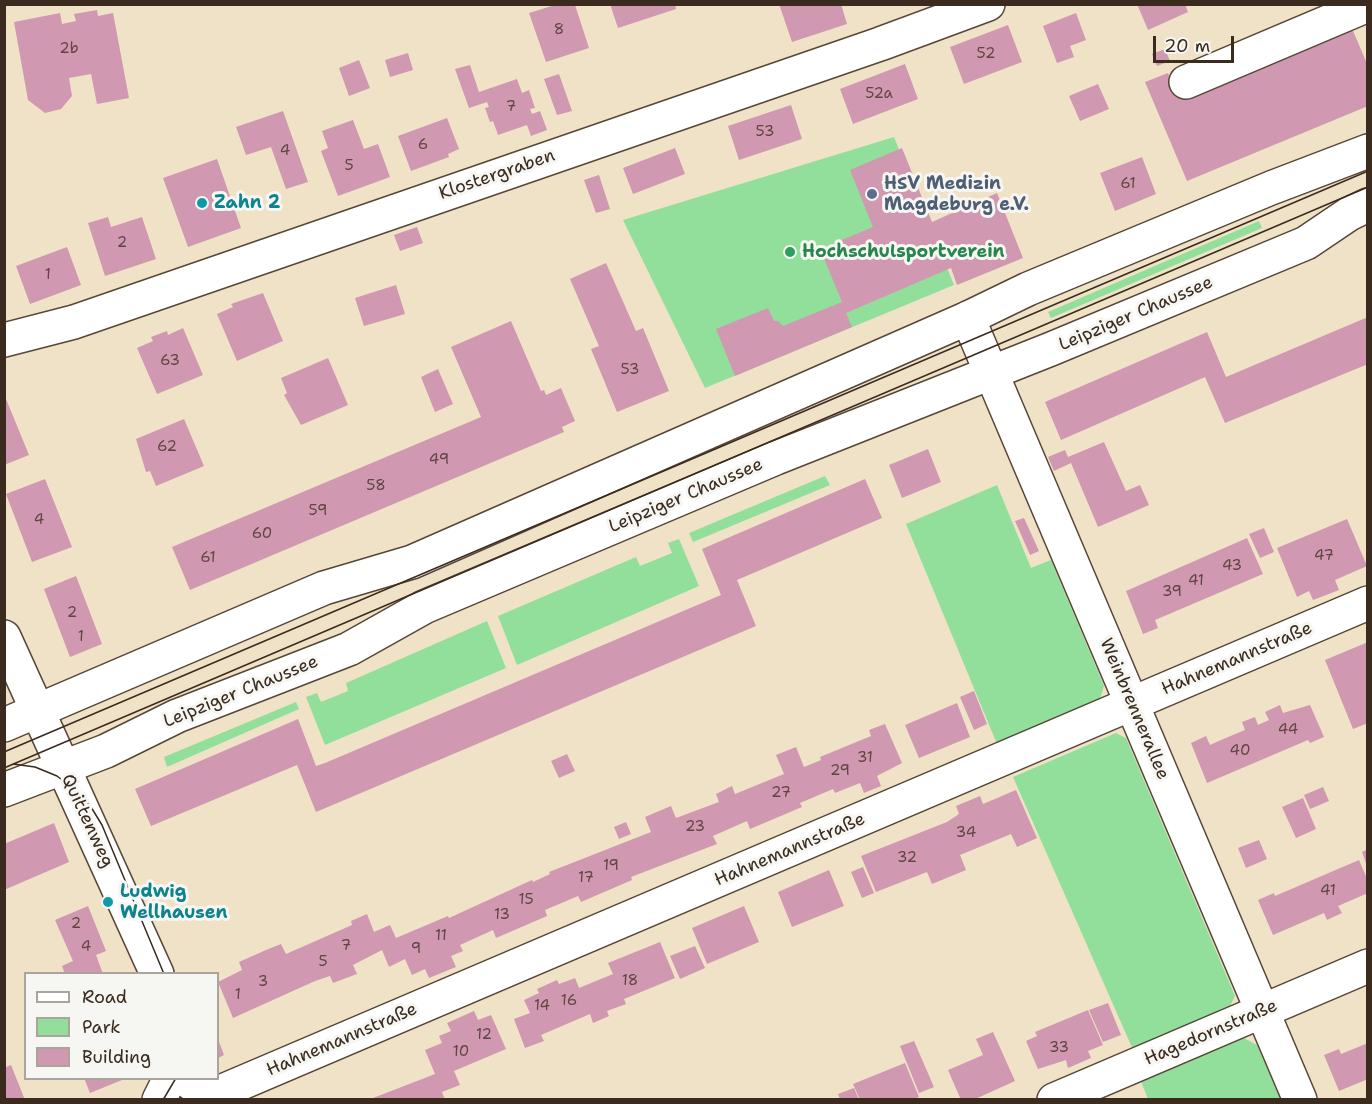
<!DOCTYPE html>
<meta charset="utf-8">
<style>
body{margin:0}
#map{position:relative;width:1372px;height:1104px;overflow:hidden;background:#f0e2c6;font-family:"Shantell Sans",sans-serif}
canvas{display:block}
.frame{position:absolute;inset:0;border:6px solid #3b2a1e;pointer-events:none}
.legend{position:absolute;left:24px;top:972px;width:195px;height:108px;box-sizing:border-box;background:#f6f6f2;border:2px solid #aba49d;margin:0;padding:8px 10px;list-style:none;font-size:18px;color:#3b2a1e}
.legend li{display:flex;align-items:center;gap:12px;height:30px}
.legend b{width:30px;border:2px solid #aba49d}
.scale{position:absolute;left:1153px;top:36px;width:81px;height:27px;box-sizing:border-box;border:3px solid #3b2a1e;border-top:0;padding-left:8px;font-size:18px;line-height:21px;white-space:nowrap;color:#3b2a1e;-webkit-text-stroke:4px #f6f6f2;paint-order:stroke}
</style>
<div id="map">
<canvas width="1372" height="1104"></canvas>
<div class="frame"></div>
<ul class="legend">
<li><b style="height:8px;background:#fff"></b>Road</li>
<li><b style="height:16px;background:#92df9c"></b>Park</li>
<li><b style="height:16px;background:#d098b1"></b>Building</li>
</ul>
<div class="scale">20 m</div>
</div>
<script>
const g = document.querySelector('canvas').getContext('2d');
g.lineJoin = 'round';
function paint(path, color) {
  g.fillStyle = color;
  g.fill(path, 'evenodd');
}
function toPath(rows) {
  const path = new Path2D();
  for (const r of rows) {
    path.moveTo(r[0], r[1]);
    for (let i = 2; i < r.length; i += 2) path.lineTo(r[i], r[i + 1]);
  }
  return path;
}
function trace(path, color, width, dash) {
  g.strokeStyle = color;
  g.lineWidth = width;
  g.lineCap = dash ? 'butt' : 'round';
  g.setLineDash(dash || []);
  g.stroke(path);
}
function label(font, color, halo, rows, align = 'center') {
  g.font = font + ' "Shantell Sans",sans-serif';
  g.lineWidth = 6;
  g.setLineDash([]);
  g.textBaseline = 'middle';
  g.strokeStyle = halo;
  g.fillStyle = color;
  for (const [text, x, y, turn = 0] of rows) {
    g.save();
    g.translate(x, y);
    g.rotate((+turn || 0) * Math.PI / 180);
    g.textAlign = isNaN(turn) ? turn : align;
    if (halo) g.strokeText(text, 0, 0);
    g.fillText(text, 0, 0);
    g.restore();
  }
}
paint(toPath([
 [894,137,954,285,705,388,623,220],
 [1259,221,1262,228,1051,318,1048,312],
 [825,476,830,485,693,542,689,533],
 [997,485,1031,568,1051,560,1104,686,1099,702,997,744,906,524],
 [679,539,699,586,517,665,498,616,636,557,640,566,672,553,668,543],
 [487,621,506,668,325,745,306,697,317,693,321,702,348,691,346,683],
 [296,702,299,709,167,767,164,757],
 [1116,733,1126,738,1235,996,1227,1012,1134,1052,1013,777],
 [1242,1037,1257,1045,1280,1099,1148,1099,1139,1076]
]), '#92df9c');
paint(toPath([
 [610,4,675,4,676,9,618,28],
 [779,4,841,4,847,24,792,42],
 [1137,4,1185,4,1188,12,1148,30],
 [555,5,575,5,589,48,546,62,529,13],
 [97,10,98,16,113,13,129,98,97,104,91,74,69,78,72,96,61,109,45,113,28,100,14,22,60,13,62,24,76,21,74,14],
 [1076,13,1086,40,1070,46,1074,57,1057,63,1043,26],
 [1348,19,1368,66,1368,106,1187,181,1145,82,1168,73,1175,92],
 [1008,25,1022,62,964,84,950,47],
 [1165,49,1170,61,1157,66,1152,54],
 [408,53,413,70,390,77,385,60],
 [359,60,370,88,349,96,339,68],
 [905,64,918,99,853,124,840,89],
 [470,65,479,92,517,79,522,93,529,90,535,108,530,109,532,114,540,111,547,130,531,136,527,125,498,135,493,121,490,122,485,108,489,107,487,102,469,108,455,69],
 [559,74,572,111,557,115,544,79],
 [1098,84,1109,109,1080,121,1069,96],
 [791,105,802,139,739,160,728,126],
 [283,111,308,182,286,189,271,147,246,155,236,127],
 [447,118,459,149,448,154,449,157,411,171,398,136],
 [353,120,364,149,378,144,390,177,338,196,321,151,328,148,322,131],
 [675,148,685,174,633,194,623,168],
 [902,148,932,222,997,193,1023,258,957,285,951,268,846,313,852,327,735,376,716,329,768,308,774,321,778,321,783,326,842,302,820,249,873,227,850,170],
 [1142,157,1156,194,1115,211,1100,173],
 [217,159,241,228,188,247,163,178],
 [599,175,610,209,596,213,584,180],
 [108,217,111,227,142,217,156,259,105,276,88,223],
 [417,227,423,243,400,251,394,235],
 [67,247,81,285,30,304,16,266],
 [606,263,636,331,643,328,669,391,617,412,591,349,599,346,570,279],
 [396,285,405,314,364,326,355,298],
 [263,293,283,341,237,361,217,314,233,307,231,304],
 [1368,317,1368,364,1225,423,1205,377,1061,440,1045,402,1207,332,1226,377],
 [511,321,541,391,544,390,546,395,561,388,575,421,562,427,564,432,190,590,172,547,481,417,451,347],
 [183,328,203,375,157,394,137,348,153,341,151,337,167,331,168,335],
 [328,358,348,405,301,425,284,395,287,393,281,378],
 [438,369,453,404,435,412,421,377],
 [4,394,29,455,4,465],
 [184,419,204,466,156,486,150,471,146,472,136,439],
 [1104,442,1126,491,1140,485,1149,505,1098,527,1071,463,1054,471,1048,457,1065,450,1068,457],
 [928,449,941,482,902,498,889,465],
 [45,479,72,547,32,562,6,494],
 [865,479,882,518,737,580,756,626,316,812,297,765,151,826,135,789,298,719,316,766,325,763,721,595,702,549],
 [1024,518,1039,551,1030,555,1015,521],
 [1347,519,1367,566,1335,580,1339,590,1313,600,1309,591,1297,597,1277,548],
 [1264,528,1274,552,1260,558,1249,534],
 [1247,538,1263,574,1155,620,1158,628,1143,634,1126,591],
 [76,576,102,644,70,657,44,589],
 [1368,642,1368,723,1353,729,1325,660],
 [974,691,987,724,974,730,960,697],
 [957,703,970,737,919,758,905,725],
 [1280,705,1283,713,1310,705,1324,737,1310,743,1308,740,1207,783,1191,743,1206,736,1210,745,1221,740,1245,730,1242,722,1255,717,1258,725,1269,720,1265,712],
 [885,724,902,763,877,776,881,786,864,793,860,783,835,793,833,789,800,803,802,807,750,829,747,821,713,836,717,844,631,877,632,880,581,902,578,896,545,910,547,916,496,938,493,930,460,945,463,951,451,956,456,967,429,978,425,969,412,975,405,959,389,967,382,950,353,965,357,974,333,983,330,976,315,981,233,1018,218,982,242,970,239,962,266,950,281,944,286,954,352,925,351,921,367,914,374,932,390,925,396,938,448,916,449,918,532,880,533,882,550,874,549,872,651,832,645,817,671,806,676,818,719,802,716,794,732,786,735,794,784,774,776,755,796,747,804,767,821,760,820,757,871,736,869,730],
 [567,754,575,771,559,778,551,761],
 [1323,787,1329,801,1310,809,1304,795],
 [1016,790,1037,838,1017,847,1011,834,960,855,966,870,932,884,927,872,876,892,861,856,947,822,959,814,956,806,980,796,983,804],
 [1303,798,1316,829,1296,838,1282,807],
 [626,822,631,834,619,839,614,827],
 [54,823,69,862,4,890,4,844],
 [1259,840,1267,859,1246,868,1238,848],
 [1368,849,1368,866,1367,866,1362,852],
 [1359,860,1368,881,1368,893,1338,906,1342,913,1327,920,1324,913,1273,935,1258,900,1274,893,1275,896],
 [863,867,874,893,862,898,851,872],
 [829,870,844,906,792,927,778,892],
 [88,906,106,951,96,955,103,974,65,974,62,966,73,961,55,920],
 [744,906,759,942,707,964,692,928],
 [660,942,675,978,624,999,626,1004,607,1011,609,1016,593,1023,590,1014,541,1035,544,1041,525,1048,514,1019,530,1013,524,1000,539,993,537,989,557,980,559,984,575,978,579,988,613,974,608,963],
 [695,946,705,968,680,979,670,956],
 [1108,1003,1121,1035,1103,1042,1089,1010],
 [1088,1010,1103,1045,1088,1051,1091,1058,1068,1068,1066,1060,1038,1069,1026,1041,1037,1036,1035,1032],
 [474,1011,478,1020,491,1015,506,1049,454,1071,460,1085,442,1092,445,1100,368,1100,435,1074,425,1050,442,1043,439,1036,451,1031,447,1023],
 [993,1032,1015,1081,973,1100,961,1100,948,1070,983,1055,976,1039],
 [218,1039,224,1055,218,1058],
 [914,1041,934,1087,919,1093,900,1046],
 [1368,1043,1368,1079,1339,1091,1324,1055,1339,1049,1341,1054],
 [905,1063,919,1097,912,1100,860,1100,853,1084],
 [11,1065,25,1100,4,1100,4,1068],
 [84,1078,121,1078,122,1080,90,1093],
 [854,1088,859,1100,840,1100,838,1094]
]), '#d098b1');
const minor = toPath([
 [1186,82,1368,5],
 [968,318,1300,1100],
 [4,340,74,322,880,44,988,4],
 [4,637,157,974],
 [184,1078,213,1100],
 [211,1096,1368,603],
 [159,1100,170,1078],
 [1054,1100,1368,966]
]);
const major = toPath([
 [4,725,324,588,412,562,968,318,1028,289,1271,188,1368,151],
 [4,790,106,751,177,716,349,649,424,607,776,458,1051,349,1306,243,1349,214,1368,205]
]);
trace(minor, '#564637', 36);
trace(major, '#564637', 36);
trace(minor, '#fff', 33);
trace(major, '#fff', 33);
trace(toPath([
 [4,752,1368,171],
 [13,764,35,767,57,776,79,793,91,807,102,825,164,974],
 [4,768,1368,187],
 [163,1100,176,1078]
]), '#3b2a1e', 1.5);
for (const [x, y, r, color] of [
 [872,194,6,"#5c6f8a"],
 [202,203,6,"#0f9aa8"],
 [790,252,6,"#2e9e5b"],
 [108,902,6,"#0f9aa8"]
]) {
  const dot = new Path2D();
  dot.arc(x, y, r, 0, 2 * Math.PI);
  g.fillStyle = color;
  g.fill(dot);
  trace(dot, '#f6f6f2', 2);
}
label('15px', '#604643', null, [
 ["8",559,30],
 ["2b",69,49],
 ["52",986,54],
 ["52a",879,94],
 ["7",511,107],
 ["53",765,132],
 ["6",423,145],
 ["4",285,151],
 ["5",349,166],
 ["61",1128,184],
 ["2",122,243],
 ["1",48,275],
 ["63",170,361],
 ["53",630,370],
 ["62",167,447],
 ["49",439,460],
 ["58",376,486],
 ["59",318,511],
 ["4",39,520],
 ["60",262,534],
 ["47",1324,556],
 ["61",208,558],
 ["43",1232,566],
 ["41",1196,581],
 ["39",1172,592],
 ["2",72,613],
 ["1",81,637],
 ["44",1288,730],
 ["40",1240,751],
 ["31",865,758],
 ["29",840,771],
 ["27",781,793],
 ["23",695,827],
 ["34",966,833],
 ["32",907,858],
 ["19",611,866],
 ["17",586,878],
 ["41",1328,891],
 ["15",526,900],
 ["13",502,915],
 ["2",76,924],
 ["11",441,936],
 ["7",346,946],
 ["4",86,947],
 ["9",416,949],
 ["5",323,962],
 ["18",630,981],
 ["3",263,982],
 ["1",238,995],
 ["16",569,1001],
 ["14",542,1006],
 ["12",484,1035],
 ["33",1059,1048],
 ["10",461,1052]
]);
label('18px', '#3b2a1e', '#f6f6f2', [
 ["Klostergraben",497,175,-19],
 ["Leipziger Chaussee",1136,314,-23],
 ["Leipziger Chaussee",686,496,-23],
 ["Hahnemannstraße",1237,659,-23],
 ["Leipziger Chaussee",241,692,-22],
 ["Weinbrennerallee",1134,709,67],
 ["Quittenweg",87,821,65],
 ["Hahnemannstraße",790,850,-23],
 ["Hagedornstraße",1211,1033,-23],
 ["Hahnemannstraße",342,1040,-23]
]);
label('bold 18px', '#4e5e75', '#f6f6f2', [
 ["HSV Medizin",884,184],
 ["Magdeburg e.V.",884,205]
], 'left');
label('bold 18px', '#0d838f', '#f6f6f2', [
 ["Zahn 2",214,203],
 ["Ludwig",120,892],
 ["Wellhausen",120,913]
], 'left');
label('bold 18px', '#27864d', '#f6f6f2', [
 ["Hochschulsportverein",802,252]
], 'left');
</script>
